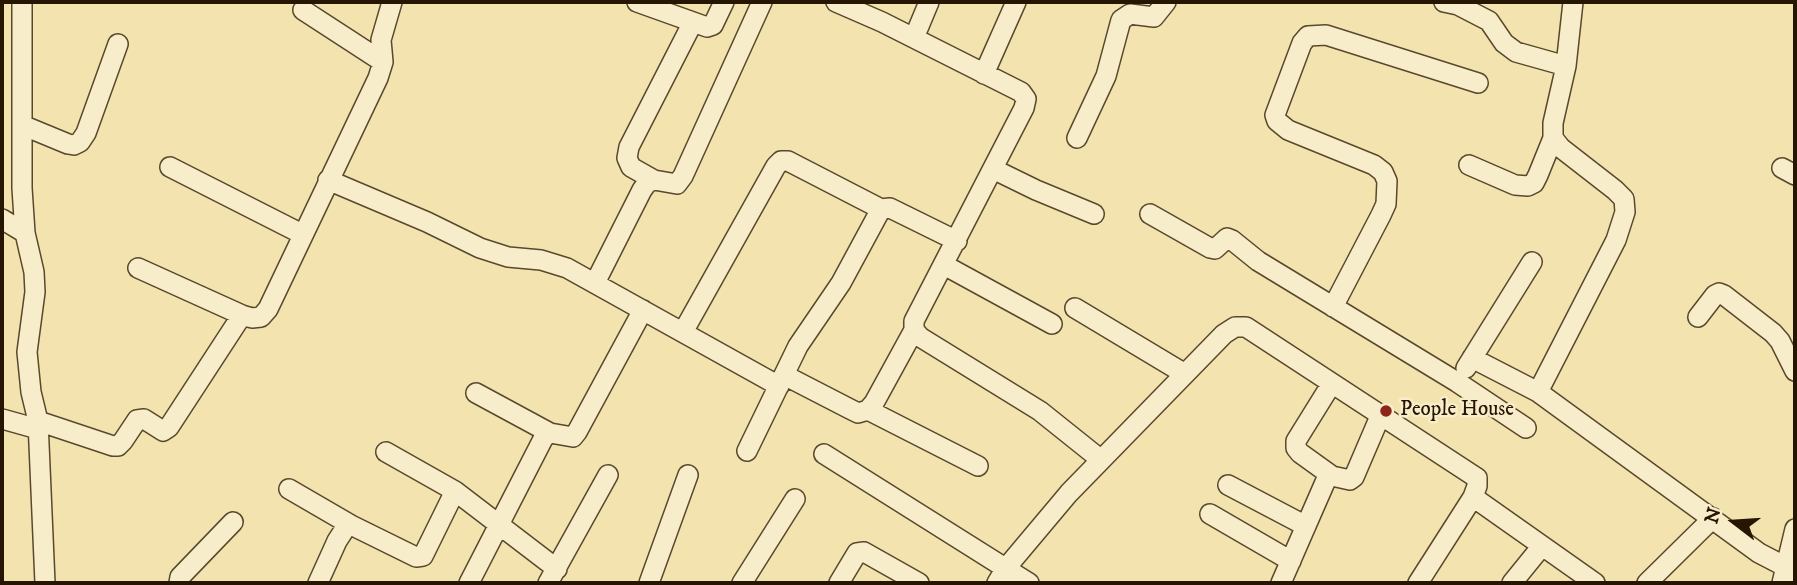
<!DOCTYPE html>
<style>
body{margin:0}
#map{position:relative;width:1797px;height:585px;overflow:hidden;background:#f3e3af;font-family:"IM FELL DW Pica",serif}
canvas{display:block}
.frame{position:absolute;inset:0;border:4px solid #261501;pointer-events:none}
.north{position:absolute;left:1699px;top:487px;width:70px;height:70px;-webkit-text-stroke:5px #f7edcb;paint-order:stroke;rotate:287deg;font-size:19px;font-weight:700;line-height:28px;text-align:center;color:#261501}
.north::after{content:'';display:block;margin:auto;width:24px;height:32px;background:#261501;clip-path:polygon(50% 0,100% 100%,50% 72%,0 100%)}
</style>
<div id="map">
<canvas width="1797" height="585"></canvas>
<div class="frame"></div>
<div class="north">N</div>
</div>
<script>
const g = document.querySelector('canvas').getContext('2d');
g.lineJoin = 'round';
function toPath(rows) {
  const path = new Path2D();
  for (const r of rows) {
    path.moveTo(r[0], r[1]);
    for (let i = 2; i < r.length; i += 2) path.lineTo(r[i], r[i + 1]);
  }
  return path;
}
function trace(path, color, width, dash) {
  g.strokeStyle = color;
  g.lineWidth = width;
  g.lineCap = dash ? 'butt' : 'round';
  g.setLineDash(dash || []);
  g.stroke(path);
}
function label(font, color, halo, rows, align = 'center') {
  g.font = font + ' "IM FELL DW Pica",serif';
  g.lineWidth = 5;
  g.setLineDash([]);
  g.textBaseline = 'middle';
  g.strokeStyle = halo;
  g.fillStyle = color;
  for (const [text, x, y, turn = 0] of rows) {
    g.save();
    g.translate(x, y);
    g.rotate((+turn || 0) * Math.PI / 180);
    g.textAlign = isNaN(turn) ? turn : align;
    if (halo) g.strokeText(text, 0, 0);
    g.fillText(text, 0, 0);
    g.restore();
  }
}
const minor = toPath([
 [22,2,22,188,25,233,34,272,35,292,27,352,31,392,38,421,45,583],
 [637,2,707,27,713,25,724,2],
 [836,2,882,22,1021,92,1026,99,1024,108,914,321,914,330,920,337,1040,411,1100,459],
 [1444,2,1458,5,1489,21,1504,43,1516,52,1566,66],
 [303,10,383,62],
 [914,38,929,2],
 [984,74,1016,2],
 [22,125,68,144,74,145,80,142,86,133,118,44],
 [1077,138,1106,76,1121,20,1130,14,1154,17,1166,2],
 [1469,165,1515,185,1528,186,1534,183,1538,175,1553,138],
 [170,167,302,234],
 [1782,168,1795,175],
 [993,169,1036,190,1094,214],
 [328,180,427,222,480,248,508,257,541,260,567,268,779,386],
 [654,180,631,167,627,158,629,147,693,22],
 [1150,214,1210,248,1215,249,1227,238,1232,240,1258,261,1457,382,1526,428],
 [2,219,25,233],
 [944,265,1052,324],
 [138,268,242,315,252,318,261,317,268,309,378,78,383,62,381,40,392,2],
 [595,283,642,190,647,183,654,180,677,184,683,176,762,2],
 [1333,307,1381,215,1386,204,1387,181,1383,172,1374,165,1288,130,1277,121,1275,115,1302,43,1308,36,1326,35,1478,83],
 [1075,308,1185,374],
 [1698,317,1715,295,1719,293,1724,295,1773,333,1780,341,1795,371],
 [683,332,776,166,781,161,788,161,881,209],
 [1472,358,1538,392,1759,553,1786,567,1795,575],
 [1466,368,1532,262],
 [784,375,850,409,858,413,868,410,874,403,914,330],
 [1538,392,1616,240,1625,212,1624,199,1615,190,1561,148,1553,138,1553,123,1566,66,1573,2],
 [476,393,550,433],
 [868,410,978,466],
 [2,419,38,429],
 [38,421,113,446,118,446,123,441,137,420,144,419,163,431,169,427,242,315],
 [747,451,798,346,841,283,881,209,890,208,957,241],
 [386,452,455,491,557,569],
 [824,454,1029,583],
 [1332,476,1300,453,1296,448,1296,441,1332,383],
 [1228,485,1306,526],
 [289,489,351,525],
 [1473,497,1595,583],
 [1210,514,1291,561],
 [179,583,180,577,233,522],
 [318,583,337,541,346,527,351,525,416,557,423,556,455,491],
 [469,583,544,437,550,433,573,437,577,432,643,310],
 [548,583,608,475],
 [649,583,688,475],
 [742,583,795,499],
 [839,583,857,553,864,552,919,583],
 [997,583,1006,568,1069,493,1224,334,1235,327,1246,327,1477,478,1477,486,1473,497,1418,583],
 [1281,583,1326,480,1332,476,1350,480,1354,477,1381,414],
 [1512,583,1542,546],
 [1647,583,1713,518],
 [1782,583,1795,529]
]);
trace(minor, '#59482c', 22);
trace(minor, '#f7edcb', 19);
for (const [x, y, r, color] of [
 [1386,411,7,"#8f2418"]
]) {
  const dot = new Path2D();
  dot.arc(x, y, r, 0, 2 * Math.PI);
  g.fillStyle = color;
  g.fill(dot);
  trace(dot, '#f7edcb', 2.5);
}
label('21px', '#261501', '#f7edcb', [
 ["People House",1400,411]
], 'left');
</script>
